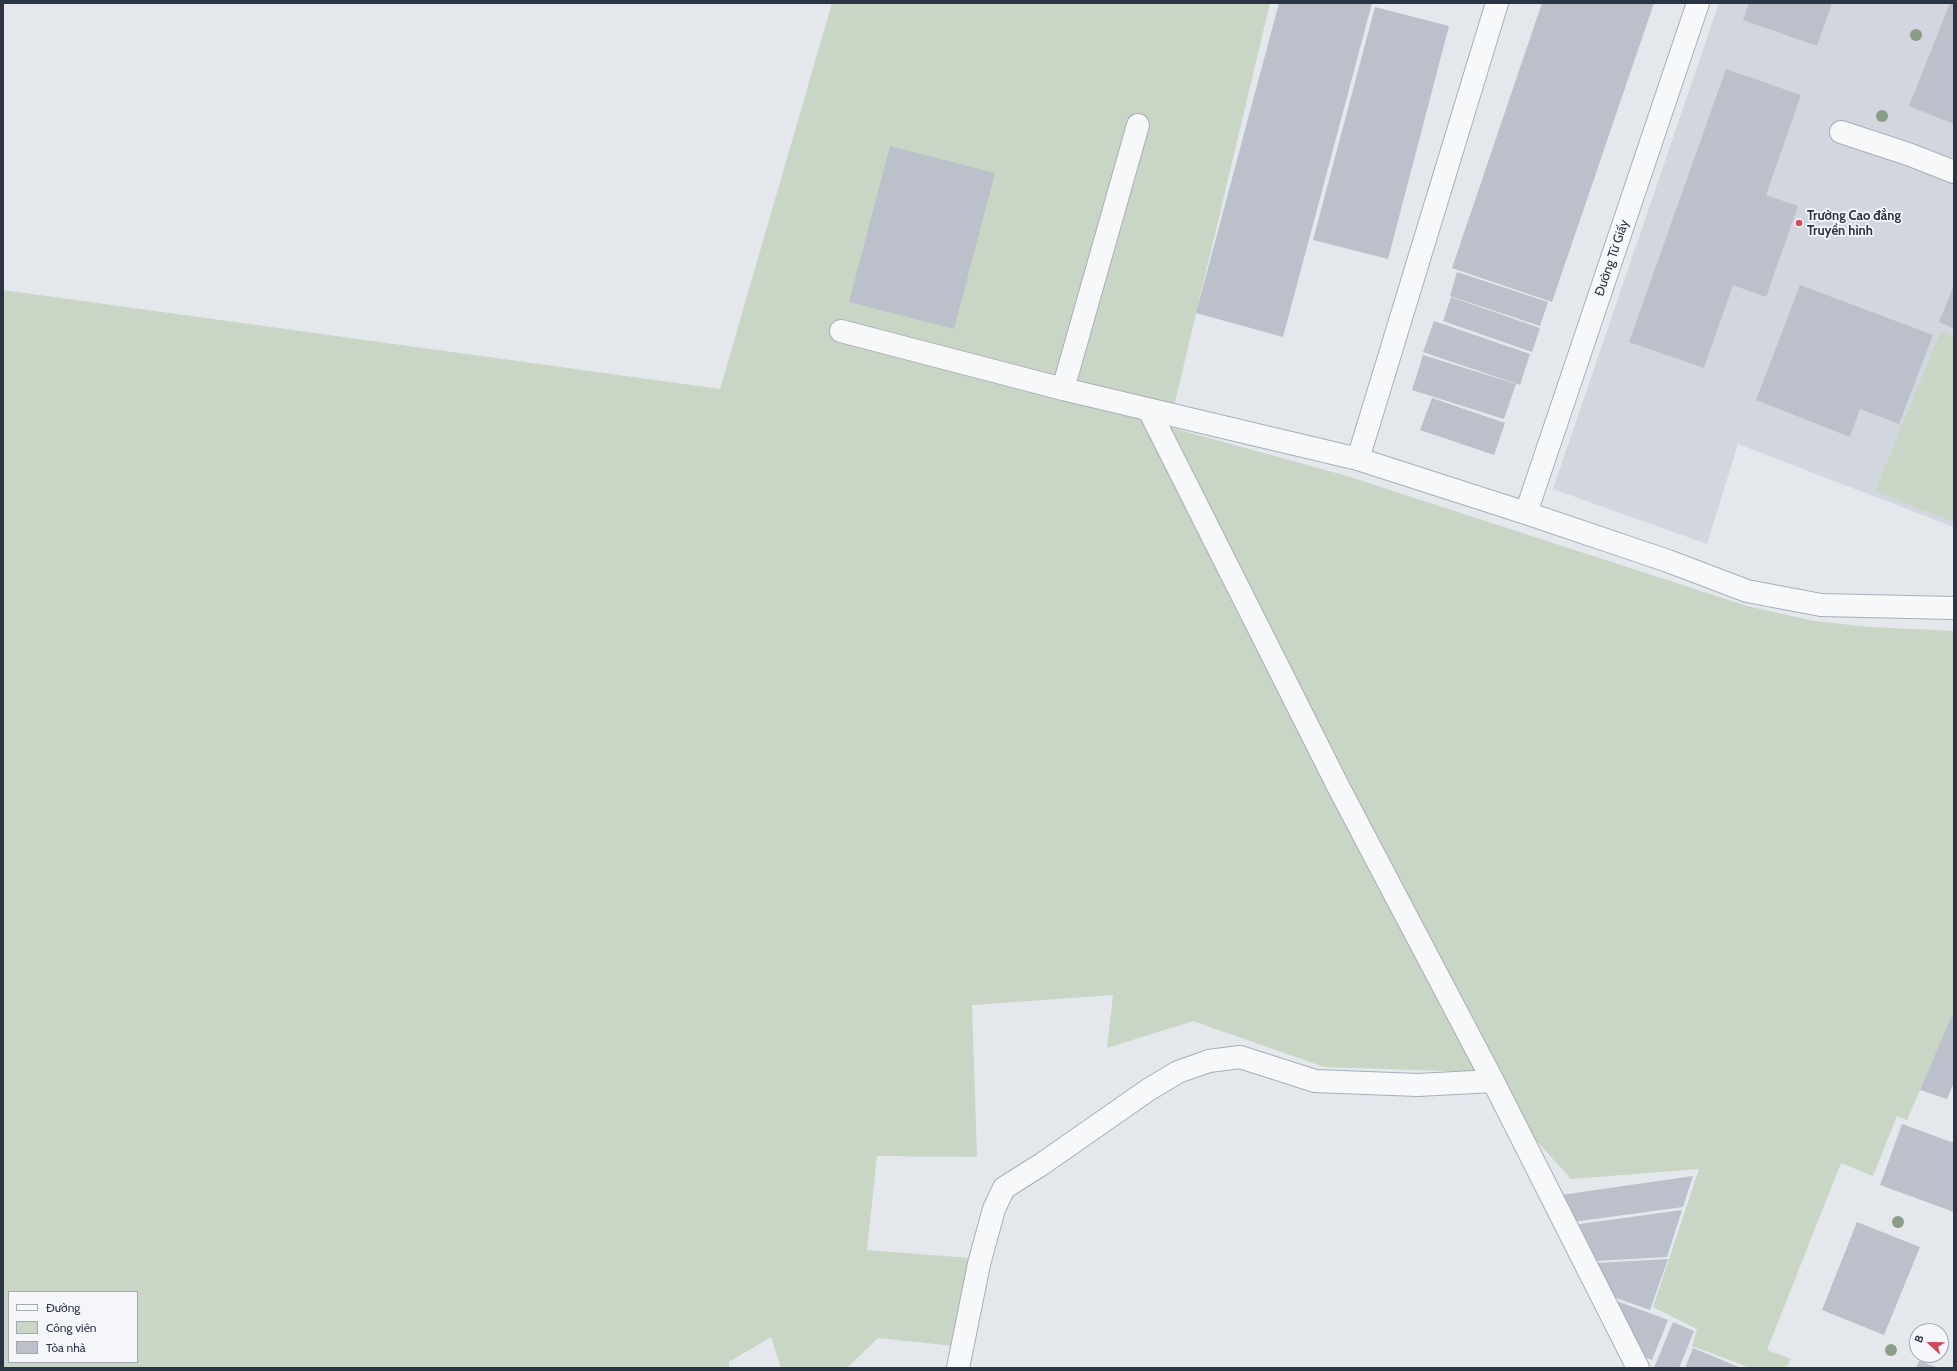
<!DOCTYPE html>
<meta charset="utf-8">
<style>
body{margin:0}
#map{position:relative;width:1957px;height:1371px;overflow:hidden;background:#e4e7ec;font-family:Cabin,sans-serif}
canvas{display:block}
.frame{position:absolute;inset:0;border:4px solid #2b3445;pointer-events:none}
.legend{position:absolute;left:8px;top:1291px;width:130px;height:72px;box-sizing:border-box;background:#f4f6f9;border:1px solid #a4a8b1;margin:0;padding:5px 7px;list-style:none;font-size:12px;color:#2b3445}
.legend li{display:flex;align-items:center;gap:8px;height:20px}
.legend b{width:20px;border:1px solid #a4a8b1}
.north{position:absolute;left:1909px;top:1323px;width:40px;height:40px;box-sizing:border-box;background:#f4f6f9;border:1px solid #a4a8b1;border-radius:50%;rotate:292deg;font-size:11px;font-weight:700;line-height:16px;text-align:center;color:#2b3445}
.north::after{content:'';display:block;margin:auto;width:14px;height:18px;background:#d1495b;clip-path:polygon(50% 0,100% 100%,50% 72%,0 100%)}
</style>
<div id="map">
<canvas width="1957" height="1371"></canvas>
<div class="frame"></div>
<ul class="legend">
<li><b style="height:5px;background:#f7f8fa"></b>Đường</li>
<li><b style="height:11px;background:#c9d6c5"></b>Công viên</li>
<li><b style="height:11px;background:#bbc0ca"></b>Tòa nhà</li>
</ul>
<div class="north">B</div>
</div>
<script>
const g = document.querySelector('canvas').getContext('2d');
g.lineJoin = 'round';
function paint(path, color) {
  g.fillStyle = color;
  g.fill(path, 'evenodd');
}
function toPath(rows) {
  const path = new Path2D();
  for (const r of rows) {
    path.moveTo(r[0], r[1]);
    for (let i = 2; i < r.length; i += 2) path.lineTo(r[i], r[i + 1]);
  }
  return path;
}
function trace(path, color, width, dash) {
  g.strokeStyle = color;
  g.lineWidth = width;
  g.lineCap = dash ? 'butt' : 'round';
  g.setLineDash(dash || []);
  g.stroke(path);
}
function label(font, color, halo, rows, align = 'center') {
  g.font = font + ' Cabin,sans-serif';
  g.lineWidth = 3.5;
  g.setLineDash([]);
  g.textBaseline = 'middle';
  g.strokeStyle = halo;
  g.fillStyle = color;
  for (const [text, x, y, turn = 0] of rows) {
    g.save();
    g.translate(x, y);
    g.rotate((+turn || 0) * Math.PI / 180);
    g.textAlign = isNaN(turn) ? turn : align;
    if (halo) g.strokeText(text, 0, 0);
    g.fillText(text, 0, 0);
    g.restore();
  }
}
paint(toPath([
 [1719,3,1954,3,1954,527,1738,444,1707,544,1553,489]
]), '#d2d6de');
paint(toPath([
 [832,3,1270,3,1169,427,1347,476,1747,606,1814,621,1870,627,1954,631,1954,1017,1951,1018,1907,1120,1897,1116,1873,1176,1841,1163,1767,1350,1791,1359,1786,1368,1751,1368,1692,1346,1697,1329,1653,1307,1699,1169,1571,1179,1474,1072,1324,1067,1193,1021,1107,1048,1113,995,972,1005,977,1157,877,1156,867,1250,970,1258,955,1346,878,1338,847,1368,781,1368,771,1337,729,1362,729,1368,3,1368,3,290,720,389],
 [9,1292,137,1292,137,1362,9,1362],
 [1941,331,1954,337,1954,522,1875,491]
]), '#c9d6c5');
paint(toPath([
 [1279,3,1372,3,1283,337,1196,313],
 [1542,3,1654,3,1552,302,1452,268],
 [1749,3,1832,3,1817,46,1743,20],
 [1950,3,1954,3,1954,124,1909,106],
 [1375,7,1449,26,1388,259,1313,240],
 [1726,69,1801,95,1766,195,1798,206,1766,297,1733,285,1704,368,1629,342],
 [890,146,995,173,954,329,849,302],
 [1457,272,1548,302,1540,326,1450,296],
 [1800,285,1933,335,1899,424,1860,409,1850,437,1756,400],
 [1954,285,1954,329,1939,322],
 [1451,297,1540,328,1532,352,1443,321],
 [1434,321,1530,354,1520,385,1423,352],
 [1423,355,1516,384,1504,419,1412,390],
 [1432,398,1505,423,1494,455,1420,430],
 [1951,1017,1954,1017,1954,1082,1947,1099,1920,1090],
 [1902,1124,1954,1143,1954,1212,1880,1185],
 [1693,1176,1683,1207,1572,1222,1561,1195],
 [1682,1210,1667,1257,1594,1261,1573,1225],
 [1857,1222,1920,1247,1884,1335,1822,1310],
 [1668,1259,1650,1310,1613,1297,1597,1263],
 [1614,1300,1668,1320,1652,1360,1637,1354],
 [1673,1322,1694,1331,1679,1368,1654,1368],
 [1693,1348,1741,1368,1685,1368],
 [1919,1361,1939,1368,1916,1368]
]), '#bbc0ca');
const minor = toPath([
 [1841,132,1908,154,1954,172],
 [841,331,1063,389,1358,459,1526,513,1668,561,1747,591,1821,605,1954,608],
 [1063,389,1138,125],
 [1149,410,1340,790,1493,1081,1638,1368],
 [1358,459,1497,3],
 [1526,513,1698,3],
 [958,1368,979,1264,994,1209,1004,1188,1042,1164,1148,1090,1178,1072,1209,1061,1240,1057,1315,1081,1418,1085,1493,1081]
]);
trace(minor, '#a9aeb7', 24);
trace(minor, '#f7f8fa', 22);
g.fillStyle = '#899d89';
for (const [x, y] of [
 [1916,35],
 [1882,116],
 [1898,1222],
 [1891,1350]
]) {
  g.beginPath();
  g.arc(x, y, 6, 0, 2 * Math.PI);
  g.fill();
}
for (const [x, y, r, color] of [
 [1799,223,4,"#d1495b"]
]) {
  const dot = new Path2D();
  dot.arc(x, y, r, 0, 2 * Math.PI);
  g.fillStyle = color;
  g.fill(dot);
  trace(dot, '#f4f6f9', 1.5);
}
label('bold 13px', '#2b3445', '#f4f6f9', [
 ["Trường Cao đẳng",1807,216],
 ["Truyền hình",1807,231]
], 'left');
label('13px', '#2b3445', '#f4f6f9', [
 ["Đường Từ Giấy",1612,258,-71]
]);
</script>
